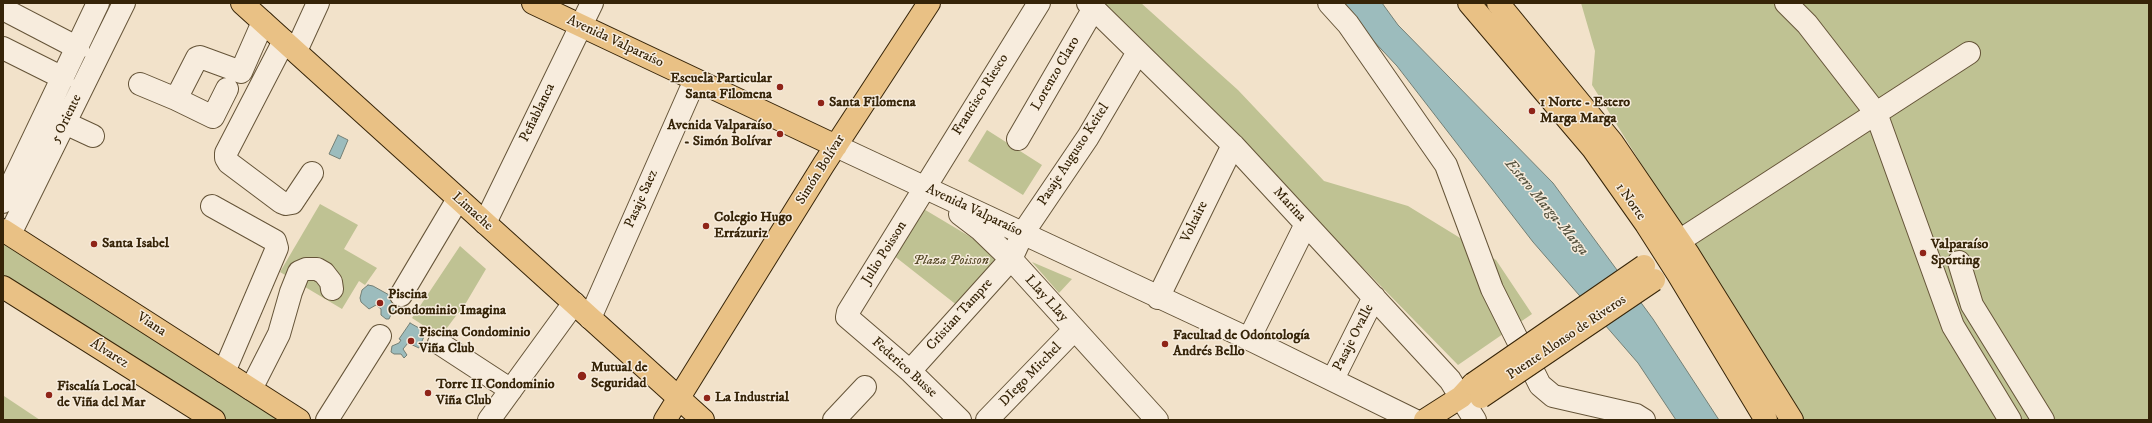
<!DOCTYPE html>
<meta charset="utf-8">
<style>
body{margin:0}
#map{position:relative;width:2152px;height:423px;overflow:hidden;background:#f2e2ca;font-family:"IM FELL DW Pica",serif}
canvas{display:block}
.frame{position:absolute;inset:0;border:4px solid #362408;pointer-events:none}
</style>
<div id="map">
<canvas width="2152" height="423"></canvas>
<div class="frame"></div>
</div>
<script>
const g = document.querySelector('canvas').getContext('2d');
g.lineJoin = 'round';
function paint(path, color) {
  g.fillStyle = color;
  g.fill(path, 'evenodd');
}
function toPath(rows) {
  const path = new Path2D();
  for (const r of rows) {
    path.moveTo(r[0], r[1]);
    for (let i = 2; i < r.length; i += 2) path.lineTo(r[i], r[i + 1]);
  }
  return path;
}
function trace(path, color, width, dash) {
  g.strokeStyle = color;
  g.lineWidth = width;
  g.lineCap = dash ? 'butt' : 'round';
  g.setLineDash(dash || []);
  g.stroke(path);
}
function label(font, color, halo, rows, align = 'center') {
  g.font = font + ' "IM FELL DW Pica",serif';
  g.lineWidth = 3;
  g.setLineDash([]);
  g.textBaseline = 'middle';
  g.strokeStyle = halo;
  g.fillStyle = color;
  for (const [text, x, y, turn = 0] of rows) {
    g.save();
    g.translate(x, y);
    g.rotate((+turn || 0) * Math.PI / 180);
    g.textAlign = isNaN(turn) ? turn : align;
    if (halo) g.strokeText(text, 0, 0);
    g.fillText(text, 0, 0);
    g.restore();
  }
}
paint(toPath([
 [1104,3,1141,3,1238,90,1324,181,1408,206,1496,260,1532,314,1458,365],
 [1581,3,2149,3,2149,420,1801,420,1592,85,1595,51],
 [987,130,1042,165,1023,195,968,161],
 [320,204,358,225,344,249,377,268,365,285,359,281,342,309,280,272],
 [922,208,974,239,998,263,958,306,893,255],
 [3,241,281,420,224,420,3,279],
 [460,246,486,269,460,313,458,313,444,332,438,335,412,318],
 [1032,262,1072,279,1059,293],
 [3,396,4,396,40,420,3,420]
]), '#bfc293');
const water = toPath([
 [1338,3,1382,3,1398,25,1553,183,1653,319,1719,420,1676,420,1638,363,1533,242,1397,66,1338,3],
 [338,135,348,140,340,159,329,154,338,135],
 [368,285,373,286,391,296,400,305,396,311,393,310,389,319,386,319,381,315,381,309,376,305,369,309,361,302,360,298,362,290,368,285],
 [410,323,426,332,419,348,408,343,403,349,407,355,404,358,401,354,394,354,391,352,392,346,399,343,401,340,399,339,410,323]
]);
paint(water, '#9cbcbd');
trace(water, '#737f75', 1);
const minor = toPath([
 [1088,3,1233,145,1306,224,1450,380,1475,420],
 [1329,3,1348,24,1446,165,1492,289,1540,385,1553,396,1636,415,1644,420],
 [1786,3,1807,24,1876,113,1953,326,2010,420],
 [3,9,78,48],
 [284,41,226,153,226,158,229,163,281,202,286,204,292,203,312,173],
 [3,48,63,78],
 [296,51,318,3],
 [140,84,176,99,197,58,200,57,241,72,263,22],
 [176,99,213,117,227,89],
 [65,123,93,136],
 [1018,139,1094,8],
 [836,146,1249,339,1414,420],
 [3,202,98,3],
 [212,206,275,241,277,248,224,372],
 [960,214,981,230,1011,259,1157,420],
 [485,223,592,3],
 [10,234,124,3],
 [1679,241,1969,53],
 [1959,262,1972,305,2043,420],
 [401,295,458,199],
 [1158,298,1233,145],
 [590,318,695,80],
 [1249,339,1306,224],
 [439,343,511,390],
 [910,371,1011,259,1023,233,1088,137,1138,52],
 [1333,379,1374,297],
 [251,389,279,334,291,292,299,272,306,269,317,269,324,273,331,282,332,289],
 [327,420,380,336],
 [489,420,574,303],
 [834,420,865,387],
 [960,420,910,371,847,317,848,312,1039,3],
 [987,420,1074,330]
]);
const major = toPath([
 [242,3,703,420],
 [533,3,836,146],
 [1469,3,1593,149,1646,224,1678,274,1766,420],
 [1498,3,1612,142,1689,255,1792,420],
 [3,230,299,420],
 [3,287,214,420],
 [665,420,824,164,929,3],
 [1425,420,1461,397,1473,384]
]);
trace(minor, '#655438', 24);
trace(major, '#362408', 24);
trace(minor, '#f7ecdd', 22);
trace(major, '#e9c185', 22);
const majorBridge = toPath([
 [1473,384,1644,266],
 [1481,397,1654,280]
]);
trace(majorBridge, '#362408', 24, []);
trace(majorBridge, '#e9c185', 22);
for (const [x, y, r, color] of [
 [780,87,4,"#8f2418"],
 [821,103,4,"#8f2418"],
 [1532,111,4,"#8f2418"],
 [780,134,4,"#8f2418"],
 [706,226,4,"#8f2418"],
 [94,244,4,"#8f2418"],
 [1923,253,4,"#8f2418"],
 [380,303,4,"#8f2418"],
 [411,341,4,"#8f2418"],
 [1165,344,4,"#8f2418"],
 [582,376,5,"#8f2418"],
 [428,393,4,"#8f2418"],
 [49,395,4,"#8f2418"],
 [707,398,4,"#8f2418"]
]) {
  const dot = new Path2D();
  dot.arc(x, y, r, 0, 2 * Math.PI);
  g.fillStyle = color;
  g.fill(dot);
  trace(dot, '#f7ecdd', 1.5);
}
label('14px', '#362408', '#f7ecdd', [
 ["Avenida Valparaíso",615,42,25],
 ["Lorenzo Claro",1056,74,-60],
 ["Francisco Riesco",981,95,-58],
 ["Peñablanca",538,113,-64],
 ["5 Oriente",67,119,-64],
 ["Pasaje Augusto Keitel",1074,155,-57],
 ["Simón Bolívar",821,170,-58],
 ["Pasaje Saez",642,199,-66],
 ["1 Norte",1630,202,55],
 ["Marina",1289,205,47],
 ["Avenida Valparaíso",974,211,25],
 ["Limache",472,212,42],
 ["Voltaire",1195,222,-64],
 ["Julio Poisson",885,253,-58],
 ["Llay Llay",1046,299,48],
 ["Cristian Tampre",960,315,-48],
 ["Viana",151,325,33],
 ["Pasaje Ovalle",1354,338,-63],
 ["Puente Alonso de Riveros",1567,338,-34],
 ["Álvarez",109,354,32],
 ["Federico Busse",904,368,42],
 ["DIego Mitchel",1031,375,-46]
]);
label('bold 14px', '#362408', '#f7ecdd', [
 ["Escuela Particular",772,79,"right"],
 ["Santa Filomena",772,95,"right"],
 ["Santa Filomena",829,103],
 ["1 Norte - Estero",1540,103],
 ["Marga Marga",1540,119],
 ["Avenida Valparaíso",772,126,"right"],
 ["- Simón Bolívar",772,142,"right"],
 ["Colegio Hugo",714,218],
 ["Errázuriz",714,234],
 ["Santa Isabel",102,244],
 ["Valparaíso",1931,245],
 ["Sporting",1931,261],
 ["Piscina",388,295],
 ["Condominio Imagina",388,311],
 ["Piscina Condominio",419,333],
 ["Viña Club",419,349],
 ["Facultad de Odontología",1173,336],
 ["Andrés Bello",1173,352],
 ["Mutual de",591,368],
 ["Seguridad",591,384],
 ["Torre II Condominio",436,385],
 ["Viña Club",436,401],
 ["Fiscalía Local",57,387],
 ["de Viña del Mar",57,403],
 ["La Industrial",715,398]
], 'left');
label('italic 14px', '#584c2b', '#f7ecdd', [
 ["Plaza Poisson",951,261]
]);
label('italic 15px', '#55523e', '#f7ecdd', [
 ["Estero Marga-Marga",1546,208,50]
]);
</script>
